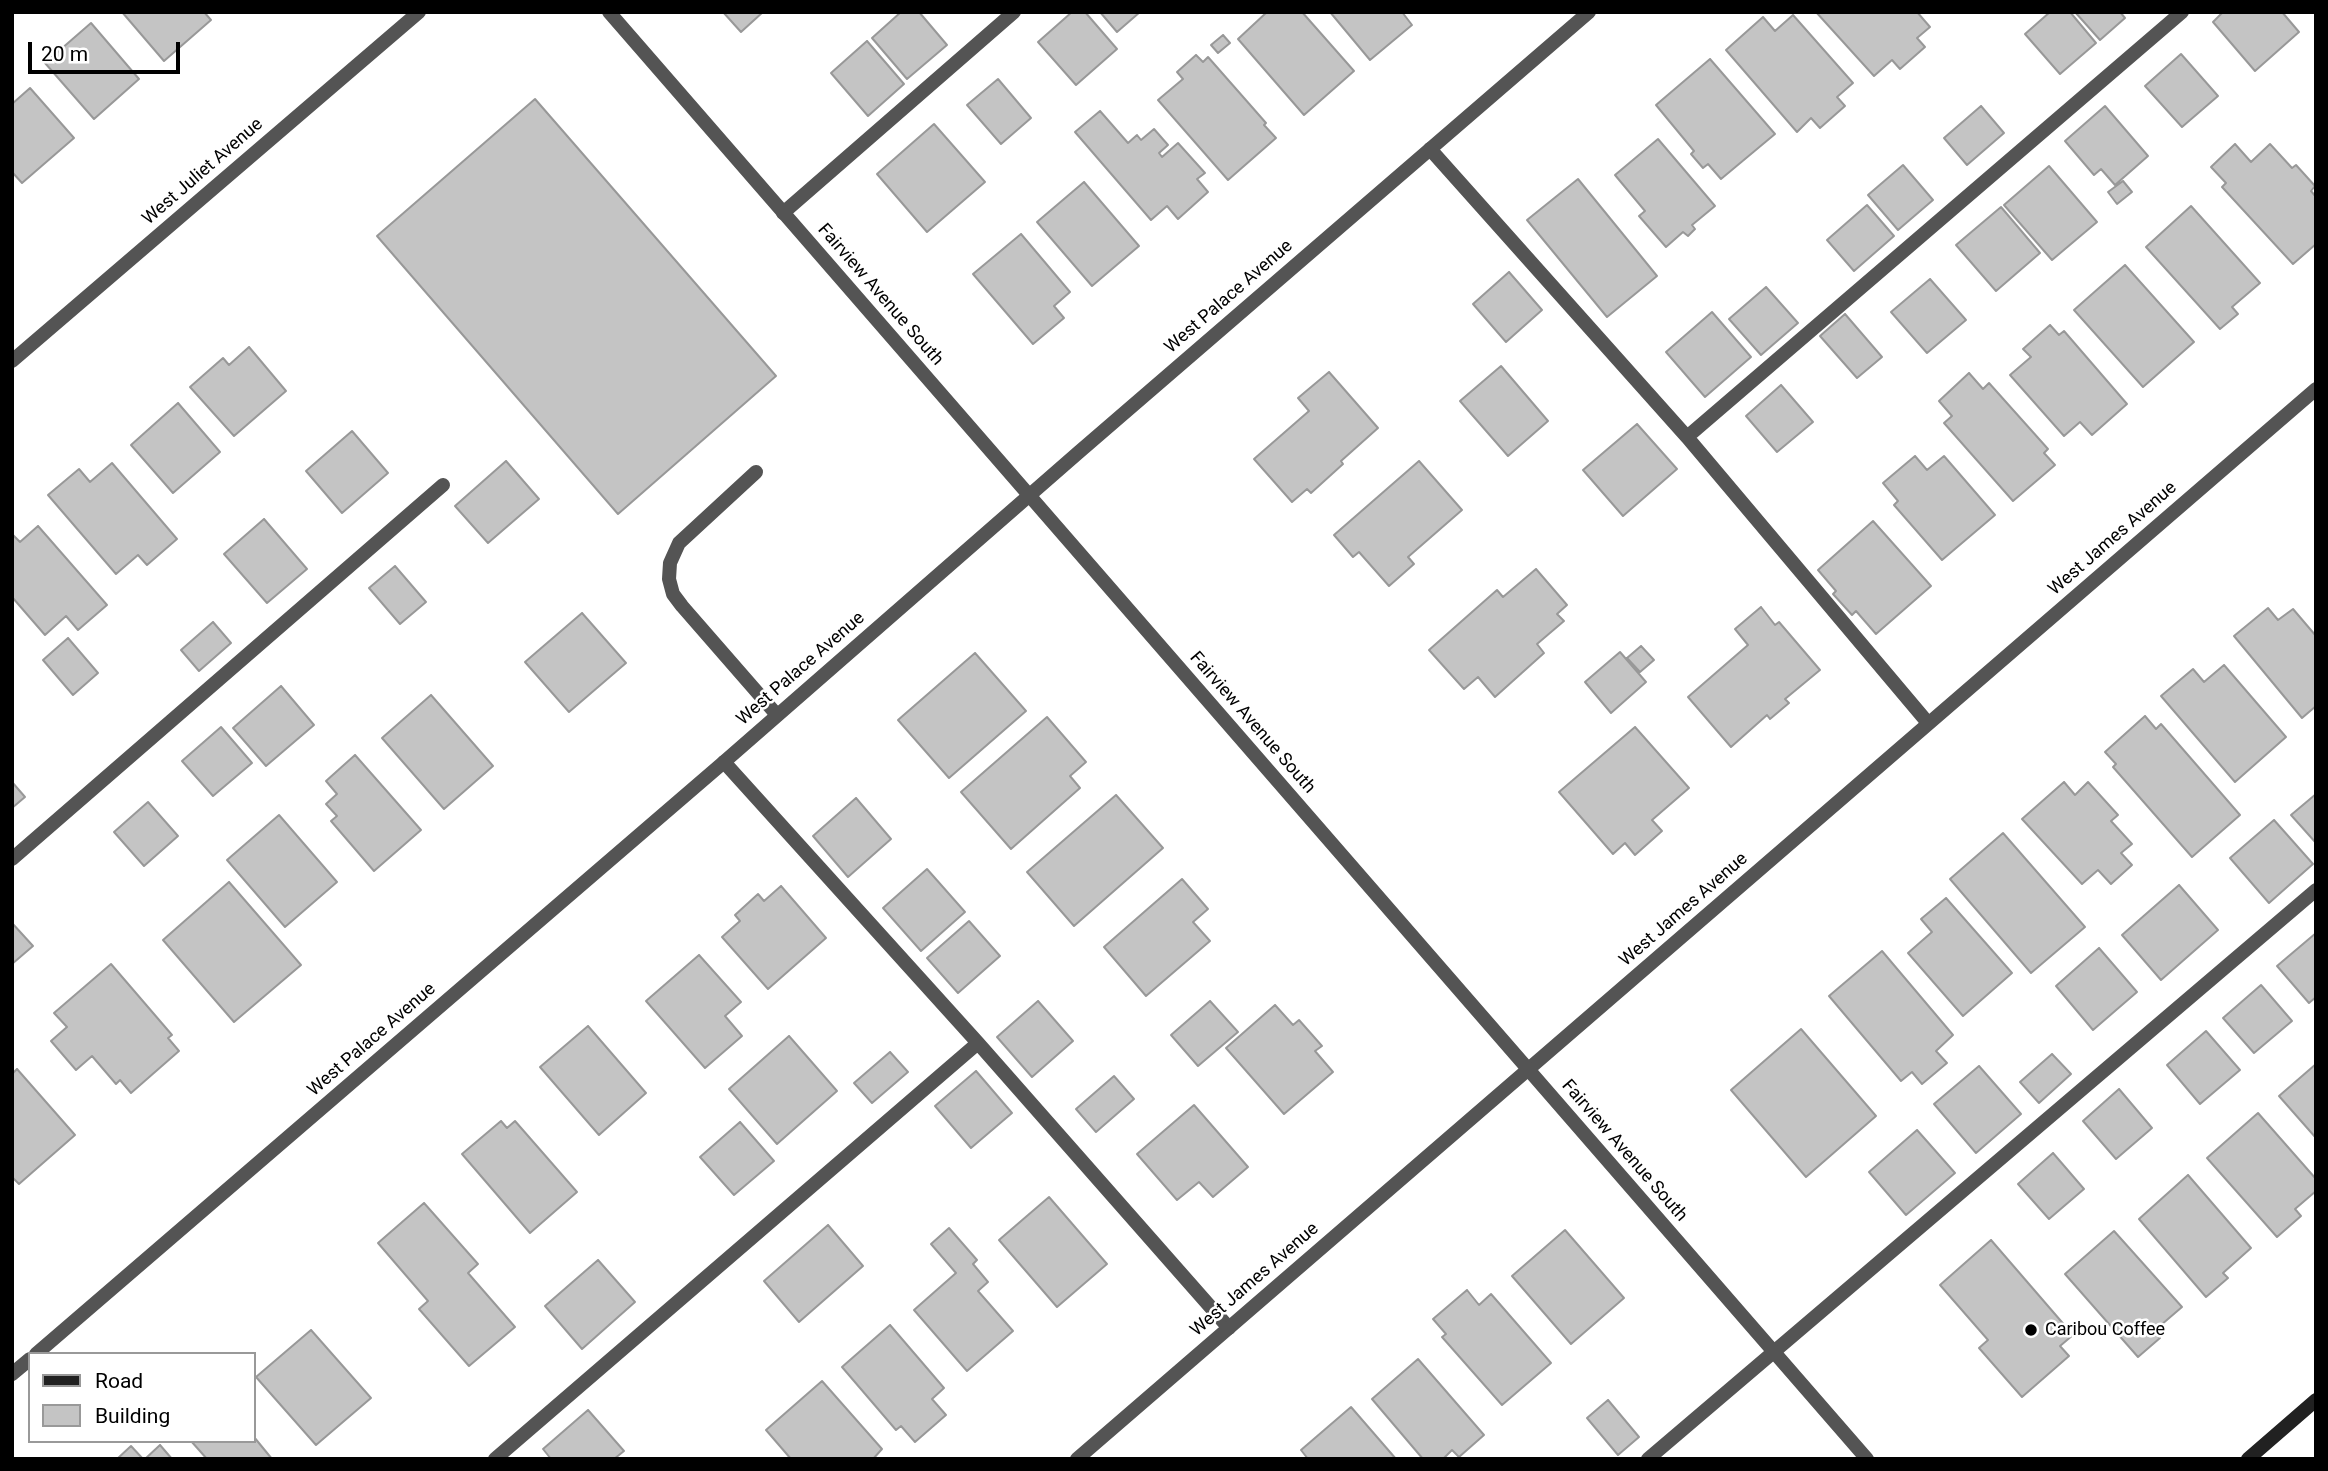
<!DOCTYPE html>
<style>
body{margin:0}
#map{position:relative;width:2328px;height:1471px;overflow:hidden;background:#fff;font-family:Roboto,sans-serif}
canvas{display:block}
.frame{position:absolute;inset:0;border:14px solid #000;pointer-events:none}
.legend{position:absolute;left:28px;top:1352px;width:228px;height:91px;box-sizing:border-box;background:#fff;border:2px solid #999;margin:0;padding:9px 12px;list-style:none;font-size:21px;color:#000}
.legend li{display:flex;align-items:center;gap:14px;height:35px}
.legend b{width:35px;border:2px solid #999}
.scale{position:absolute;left:28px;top:42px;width:152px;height:32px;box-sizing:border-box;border:4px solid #000;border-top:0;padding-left:9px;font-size:21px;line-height:24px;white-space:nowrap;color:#000;-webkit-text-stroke:5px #fff;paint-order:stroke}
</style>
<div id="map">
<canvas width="2328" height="1471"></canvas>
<div class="frame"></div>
<ul class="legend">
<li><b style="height:9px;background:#212121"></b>Road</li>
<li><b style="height:19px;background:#c4c4c4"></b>Building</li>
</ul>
<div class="scale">20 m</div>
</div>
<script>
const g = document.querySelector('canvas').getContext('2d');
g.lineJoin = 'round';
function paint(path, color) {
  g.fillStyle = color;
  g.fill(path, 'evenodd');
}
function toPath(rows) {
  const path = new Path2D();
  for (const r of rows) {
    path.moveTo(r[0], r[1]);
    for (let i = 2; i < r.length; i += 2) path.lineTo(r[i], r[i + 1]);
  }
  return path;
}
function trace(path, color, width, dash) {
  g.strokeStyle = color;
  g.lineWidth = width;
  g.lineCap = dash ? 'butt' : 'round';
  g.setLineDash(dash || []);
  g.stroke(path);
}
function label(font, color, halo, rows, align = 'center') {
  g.font = font + ' Roboto,sans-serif';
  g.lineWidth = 5;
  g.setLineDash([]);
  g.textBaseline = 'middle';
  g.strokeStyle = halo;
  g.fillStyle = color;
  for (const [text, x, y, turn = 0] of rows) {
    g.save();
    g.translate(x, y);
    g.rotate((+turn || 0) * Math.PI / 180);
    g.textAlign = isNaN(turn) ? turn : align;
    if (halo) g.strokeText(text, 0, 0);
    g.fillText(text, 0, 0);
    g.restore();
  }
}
const building = toPath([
 [122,12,204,12,211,20,164,61,122,12],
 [723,12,763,12,741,32,723,12],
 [901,12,919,12,947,45,907,79,872,38,901,12],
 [1072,12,1085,12,1117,49,1076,85,1038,42,1072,12],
 [1100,12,1140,12,1117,32,1100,12],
 [1267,12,1302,12,1354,71,1304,115,1238,39,1267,12],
 [1330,12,1402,12,1412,25,1370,60,1330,12],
 [1816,12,1917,12,1930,27,1917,38,1925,47,1900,69,1892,60,1874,76,1816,12],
 [2050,12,2070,12,2096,43,2060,74,2025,34,2050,12],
 [2075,12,2120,12,2125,18,2100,40,2075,12],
 [2223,12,2282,12,2299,32,2255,71,2213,22,2223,12],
 [1793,15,1853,83,1837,97,1845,106,1820,128,1811,118,1797,132,1726,50,1763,17,1775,31,1793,15],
 [91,23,139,79,94,119,45,63,91,23],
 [1223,35,1230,43,1218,53,1211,45,1223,35],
 [867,41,904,84,868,116,831,73,867,41],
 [2181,54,2218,96,2182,127,2145,86,2181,54],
 [1196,55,1203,62,1208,57,1266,123,1264,125,1276,138,1228,180,1158,100,1183,79,1177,72,1196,55],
 [1710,59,1775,134,1721,179,1708,164,1703,168,1691,154,1694,151,1656,105,1710,59],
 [998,79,1031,118,1001,144,967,105,998,79],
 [30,88,74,138,22,183,12,172,12,104,30,88],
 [535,99,776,376,618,514,377,236,535,99],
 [1981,106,2004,133,1967,165,1944,138,1981,106],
 [2105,106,2148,156,2115,185,2101,169,2094,175,2065,141,2105,106],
 [1100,111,1128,143,1137,135,1141,140,1154,129,1168,145,1159,153,1162,157,1178,143,1205,173,1197,179,1208,192,1178,219,1167,206,1151,220,1075,132,1100,111],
 [934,124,985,182,927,232,877,174,934,124],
 [1658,139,1715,206,1692,225,1695,229,1688,236,1683,232,1666,247,1639,216,1645,211,1615,175,1658,139],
 [2235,144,2251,162,2270,144,2292,168,2296,165,2315,186,2311,191,2316,197,2316,244,2293,264,2222,187,2226,183,2211,167,2235,144],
 [1903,165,1933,200,1898,230,1868,195,1903,165],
 [2049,166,2097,222,2052,260,2004,205,2049,166],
 [1578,179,1657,276,1607,317,1527,220,1578,179],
 [2123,181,2132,192,2117,204,2108,192,2123,181],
 [1084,182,1139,246,1092,286,1037,222,1084,182],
 [1867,205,1894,236,1854,271,1827,240,1867,205],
 [2191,206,2260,283,2232,307,2238,314,2220,329,2146,247,2191,206],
 [2001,207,2040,253,1996,291,1956,245,2001,207],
 [1021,234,1070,292,1054,306,1064,318,1033,344,973,274,1021,234],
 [2125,265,2194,342,2143,387,2074,310,2125,265],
 [1509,272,1542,310,1506,342,1473,304,1509,272],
 [1930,279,1966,320,1927,353,1891,312,1930,279],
 [1766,287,1798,323,1761,355,1729,319,1766,287],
 [1712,312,1751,357,1705,397,1666,352,1712,312],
 [1845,314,1882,357,1857,378,1820,336,1845,314],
 [2050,325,2059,335,2064,331,2127,404,2092,435,2080,422,2064,436,2010,375,2031,357,2023,349,2050,325],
 [249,347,286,391,234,436,190,387,223,358,229,365,249,347],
 [1501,366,1548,421,1508,456,1460,401,1501,366],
 [1329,372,1378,428,1341,461,1343,464,1311,493,1307,489,1292,502,1254,459,1309,411,1298,398,1329,372],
 [1969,373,1983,389,1989,383,2048,449,2044,453,2055,465,2013,501,1944,423,1952,416,1939,401,1969,373],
 [1781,385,1813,422,1777,452,1746,416,1781,385],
 [178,403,220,452,173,493,131,445,178,403],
 [1637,424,1677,469,1623,516,1583,470,1637,424],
 [352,431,388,473,342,513,306,471,352,431],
 [1915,456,1927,470,1944,456,1995,515,1942,560,1894,505,1898,501,1883,483,1915,456],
 [506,461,539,499,488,543,455,506,506,461],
 [1419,461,1462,510,1408,557,1414,564,1389,586,1359,552,1353,557,1334,535,1419,461],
 [112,463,177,539,147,565,138,555,116,574,48,495,79,469,90,482,112,463],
 [264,519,307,569,267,603,224,554,264,519],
 [1873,521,1931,586,1876,634,1856,611,1852,615,1833,594,1836,591,1818,570,1873,521],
 [38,526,107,605,78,630,66,616,45,635,12,597,12,534,20,542,38,526],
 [395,566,426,602,400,624,369,588,395,566],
 [1536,569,1567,605,1557,614,1564,621,1537,644,1544,653,1495,697,1478,677,1464,689,1429,650,1497,590,1503,597,1536,569],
 [1761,607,1775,625,1779,622,1820,670,1785,699,1789,703,1770,719,1767,715,1731,747,1688,697,1748,645,1735,629,1761,607],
 [2268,608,2278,620,2293,609,2316,636,2316,706,2302,718,2234,636,2268,608],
 [582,613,626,663,569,712,525,662,582,613],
 [213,622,231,643,199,671,181,650,213,622],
 [68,638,98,673,73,695,43,660,68,638],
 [1641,646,1654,660,1640,672,1627,658,1641,646],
 [1620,652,1646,682,1611,713,1585,682,1620,652],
 [975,653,1026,711,949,778,898,720,975,653],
 [2224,665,2286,737,2235,782,2161,696,2193,669,2204,682,2224,665],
 [281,686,314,725,266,766,233,728,281,686],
 [431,695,493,766,444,809,382,738,431,695],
 [2145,716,2156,729,2161,724,2240,815,2192,857,2113,767,2116,764,2105,752,2145,716],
 [1047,717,1086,762,1070,776,1080,788,1011,849,961,792,1047,717],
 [221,727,252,763,213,796,182,761,221,727],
 [1635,727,1689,788,1652,820,1662,831,1635,855,1625,843,1613,854,1559,792,1635,727],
 [355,755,421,830,374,871,331,821,337,816,326,804,337,794,326,781,355,755],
 [12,782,25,797,12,808,12,782],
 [2064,782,2075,795,2088,782,2118,815,2111,821,2132,844,2121,853,2132,865,2111,884,2098,870,2082,884,2022,819,2064,782],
 [2316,794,2316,843,2291,815,2316,794],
 [1116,795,1163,848,1074,926,1027,872,1116,795],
 [856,798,891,839,848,877,813,836,856,798],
 [148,802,178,836,144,866,114,832,148,802],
 [279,815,337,882,285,927,227,860,279,815],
 [2274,820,2313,864,2269,903,2230,858,2274,820],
 [2003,833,2085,927,2031,973,1950,879,2003,833],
 [927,869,965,912,921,951,883,908,927,869],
 [1182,879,1208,909,1193,922,1210,941,1146,996,1104,947,1182,879],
 [229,882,301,965,234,1022,163,940,229,882],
 [2179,885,2218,930,2161,980,2122,935,2179,885],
 [781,886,826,938,768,989,722,937,740,921,735,915,758,894,764,901,781,886],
 [1946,898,2012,973,1963,1016,1908,953,1932,932,1921,919,1946,898],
 [969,921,1000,956,958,993,927,958,969,921],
 [12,923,33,946,12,964,12,923],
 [2316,933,2316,997,2309,1003,2277,966,2316,933],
 [2099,948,2137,992,2093,1030,2056,986,2099,948],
 [1882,951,1953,1035,1936,1051,1947,1063,1922,1084,1912,1072,1901,1081,1829,996,1882,951],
 [699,955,741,1002,725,1016,742,1036,705,1068,646,1001,699,955],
 [111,964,172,1035,168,1038,179,1051,131,1093,120,1080,116,1084,92,1056,76,1070,51,1041,67,1027,54,1013,111,964],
 [2261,985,2292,1021,2254,1053,2223,1018,2261,985],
 [1038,1001,1073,1041,1032,1077,997,1037,1038,1001],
 [1210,1001,1238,1032,1198,1066,1171,1035,1210,1001],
 [1275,1005,1293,1025,1299,1020,1322,1046,1315,1051,1333,1072,1284,1114,1226,1048,1275,1005],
 [588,1026,646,1093,599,1135,540,1067,588,1026],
 [1801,1029,1876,1116,1806,1177,1731,1090,1801,1029],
 [2206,1031,2240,1070,2200,1104,2167,1065,2206,1031],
 [789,1036,837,1091,777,1144,729,1089,789,1036],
 [890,1052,908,1072,872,1103,854,1083,890,1052],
 [2052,1054,2071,1074,2039,1103,2020,1082,2052,1054],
 [2316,1064,2316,1138,2279,1096,2316,1064],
 [1979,1066,2021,1114,1976,1153,1934,1104,1979,1066],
 [17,1069,75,1135,19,1184,12,1177,12,1074,17,1069],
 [976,1071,1012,1113,971,1148,935,1106,976,1071],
 [1114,1076,1134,1099,1096,1132,1076,1109,1114,1076],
 [2119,1089,2152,1128,2116,1159,2083,1121,2119,1089],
 [1194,1105,1248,1167,1213,1197,1199,1182,1177,1200,1137,1154,1194,1105],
 [2258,1113,2316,1179,2316,1191,2295,1209,2301,1216,2277,1237,2207,1158,2258,1113],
 [501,1121,507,1128,515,1121,577,1192,530,1233,462,1154,501,1121],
 [740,1122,774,1161,734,1195,700,1157,740,1122],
 [1917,1130,1955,1173,1906,1215,1869,1172,1917,1130],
 [2053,1153,2084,1189,2049,1219,2018,1184,2053,1153],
 [2188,1175,2251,1248,2223,1273,2228,1278,2206,1297,2139,1219,2188,1175],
 [1049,1197,1107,1264,1057,1307,999,1240,1049,1197],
 [424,1203,478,1264,468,1273,515,1327,469,1366,419,1309,428,1301,378,1243,424,1203],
 [828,1225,863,1266,799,1322,764,1281,828,1225],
 [949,1228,977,1260,973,1264,988,1282,978,1291,1013,1331,967,1371,914,1310,956,1273,931,1244,949,1228],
 [1565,1230,1624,1298,1571,1344,1512,1276,1565,1230],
 [2114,1231,2182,1307,2154,1331,2160,1338,2138,1357,2065,1274,2114,1231],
 [1991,1240,2073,1335,2060,1346,2069,1356,2022,1397,1979,1348,1988,1340,1940,1285,1991,1240],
 [598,1260,635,1302,582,1349,545,1306,598,1260],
 [1467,1290,1479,1305,1491,1294,1551,1363,1502,1405,1442,1337,1446,1334,1433,1319,1467,1290],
 [890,1325,944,1388,932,1399,946,1415,915,1442,901,1426,896,1430,842,1367,890,1325],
 [311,1330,371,1398,316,1445,256,1377,311,1330],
 [1418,1359,1484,1435,1459,1457,1452,1450,1443,1459,1423,1459,1372,1399,1418,1359],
 [822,1381,882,1449,873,1459,791,1459,766,1430,822,1381],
 [1608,1400,1639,1437,1618,1455,1587,1418,1608,1400],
 [1351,1407,1396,1459,1308,1459,1301,1450,1351,1407],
 [588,1410,624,1451,614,1459,551,1459,543,1449,588,1410],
 [254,1437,272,1459,207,1459,191,1441,254,1441,254,1437],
 [160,1445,172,1459,145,1459,160,1445],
 [131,1446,143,1459,117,1459,131,1446]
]);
paint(building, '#c4c4c4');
trace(building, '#989898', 2);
trace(toPath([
 [1430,149,1687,437,1928,723],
 [783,213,1014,12],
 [1687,437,2182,12],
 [756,472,679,543,670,563,669,579,673,594,682,606,777,715],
 [724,762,978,1043,1229,1328],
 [12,859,443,485],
 [495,1459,978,1043],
 [1648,1459,2316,890]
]), '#545454', 14);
trace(toPath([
 [12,361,419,12],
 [36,1354,724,762,1079,452,1589,12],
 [12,1374,30,1359],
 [1077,1459,2316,389]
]), '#545454', 14);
trace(toPath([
 [609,12,1867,1459]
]), '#545454', 14);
trace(toPath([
 [2248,1459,2316,1400]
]), '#212121', 14);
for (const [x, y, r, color] of [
 [2031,1330,7,"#000"]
]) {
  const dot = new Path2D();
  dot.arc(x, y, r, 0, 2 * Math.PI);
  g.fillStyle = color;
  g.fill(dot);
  trace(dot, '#fff', 2.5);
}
label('18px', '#000', '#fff', [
 ["West Juliet Avenue",203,172,-41],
 ["Fairview Avenue South",880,295,49],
 ["West Palace Avenue",1229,297,-41],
 ["West James Avenue",2113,539,-41],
 ["West Palace Avenue",801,669,-41],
 ["Fairview Avenue South",1252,723,49],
 ["West James Avenue",1684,910,-41],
 ["West Palace Avenue",372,1040,-41],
 ["Fairview Avenue South",1624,1151,49],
 ["West James Avenue",1255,1280,-41]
]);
label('18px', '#000', '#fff', [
 ["Caribou Coffee",2045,1330]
], 'left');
</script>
